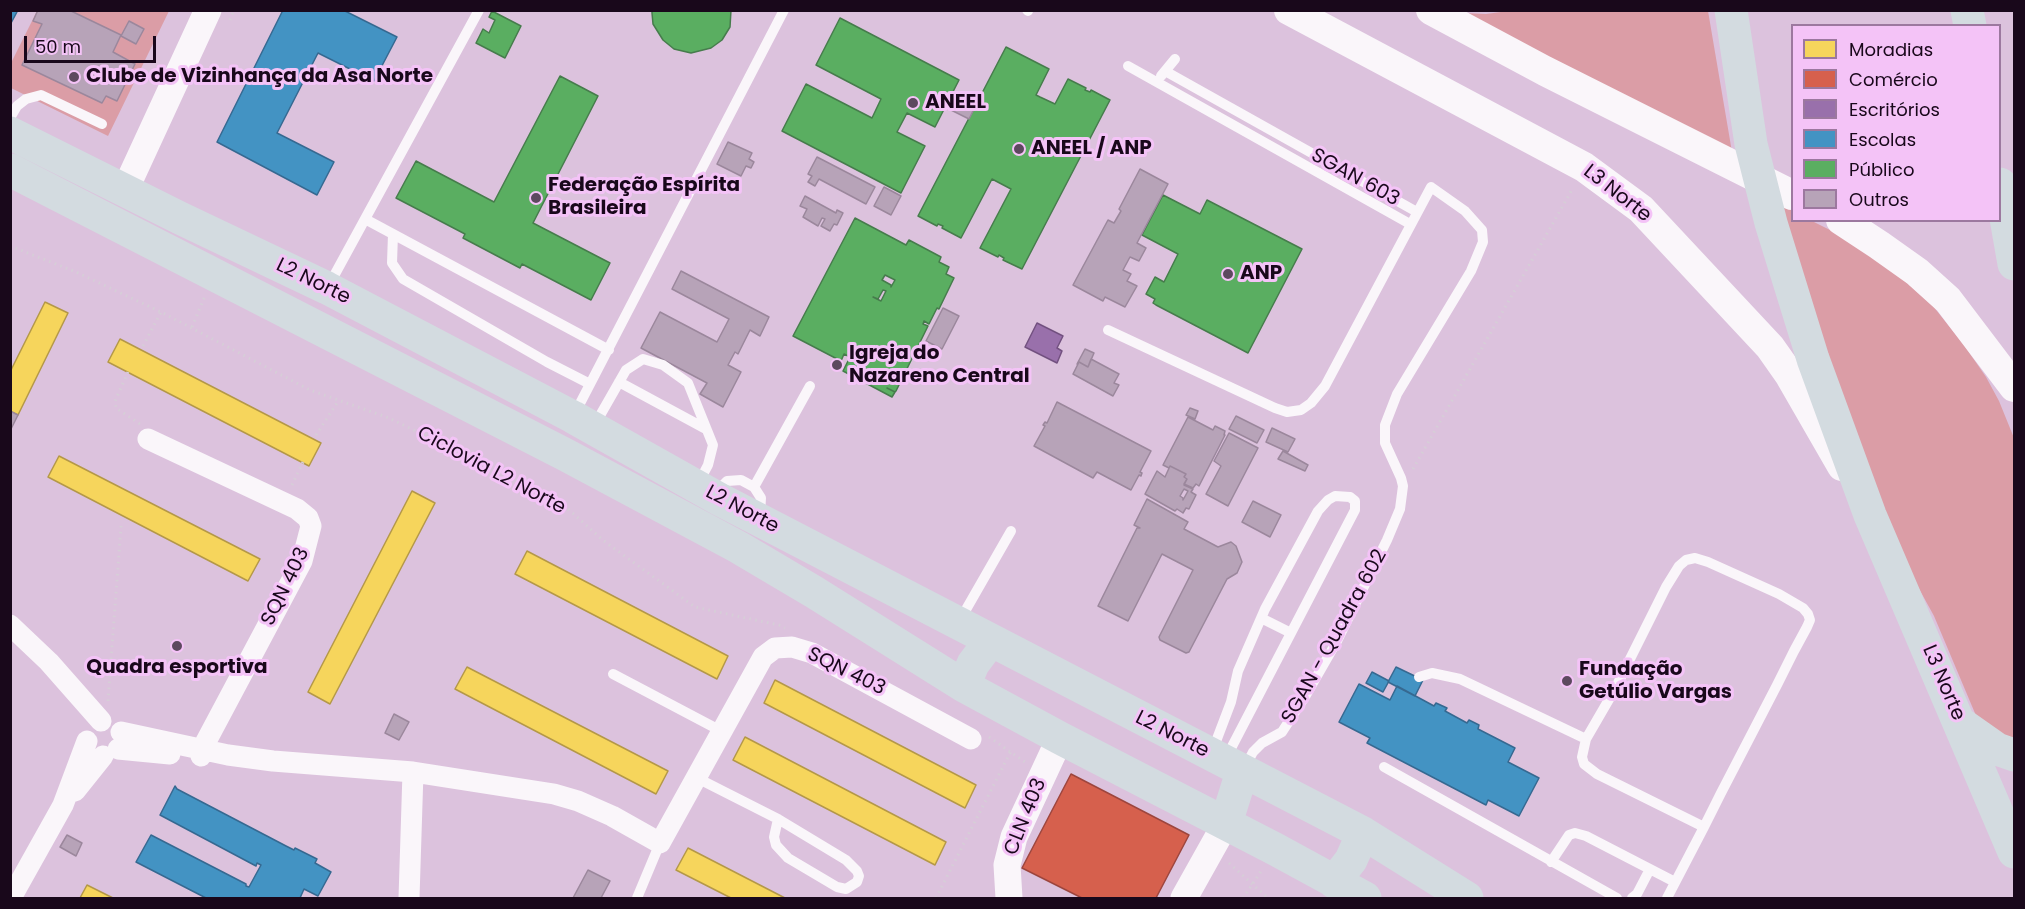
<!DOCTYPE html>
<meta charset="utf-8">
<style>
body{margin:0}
#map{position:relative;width:2025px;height:909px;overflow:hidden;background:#dcc2dd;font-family:Poppins,sans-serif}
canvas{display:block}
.frame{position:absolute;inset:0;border:12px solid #19081b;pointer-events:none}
.legend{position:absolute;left:1791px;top:24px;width:210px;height:198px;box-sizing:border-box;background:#f4c3f7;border:2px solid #9c789f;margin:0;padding:8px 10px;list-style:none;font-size:18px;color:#19081b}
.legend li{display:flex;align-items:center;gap:12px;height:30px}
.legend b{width:30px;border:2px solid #9c789f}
.scale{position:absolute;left:24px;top:36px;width:132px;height:27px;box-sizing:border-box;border:3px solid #19081b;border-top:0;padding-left:8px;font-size:18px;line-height:21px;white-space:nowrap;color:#19081b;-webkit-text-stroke:4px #f4c3f7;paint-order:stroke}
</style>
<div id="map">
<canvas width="2025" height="909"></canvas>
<div class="frame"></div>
<ul class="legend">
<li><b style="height:16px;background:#f6d55c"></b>Moradias</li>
<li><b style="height:16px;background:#d6604d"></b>Comércio</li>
<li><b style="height:16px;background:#9970ab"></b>Escritórios</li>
<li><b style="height:16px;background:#4393c3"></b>Escolas</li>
<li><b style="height:16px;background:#5aae61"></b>Público</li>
<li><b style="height:16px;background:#b7a3b8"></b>Outros</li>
</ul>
<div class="scale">50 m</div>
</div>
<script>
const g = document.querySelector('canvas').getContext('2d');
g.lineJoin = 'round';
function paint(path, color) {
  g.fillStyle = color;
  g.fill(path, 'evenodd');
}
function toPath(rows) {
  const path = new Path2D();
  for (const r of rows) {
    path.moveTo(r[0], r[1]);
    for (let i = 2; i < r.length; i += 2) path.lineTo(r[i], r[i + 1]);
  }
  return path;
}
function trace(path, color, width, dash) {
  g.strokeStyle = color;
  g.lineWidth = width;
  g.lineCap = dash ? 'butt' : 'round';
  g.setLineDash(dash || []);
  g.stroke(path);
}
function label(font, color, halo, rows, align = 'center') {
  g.font = font + ' Poppins,sans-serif';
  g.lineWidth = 6;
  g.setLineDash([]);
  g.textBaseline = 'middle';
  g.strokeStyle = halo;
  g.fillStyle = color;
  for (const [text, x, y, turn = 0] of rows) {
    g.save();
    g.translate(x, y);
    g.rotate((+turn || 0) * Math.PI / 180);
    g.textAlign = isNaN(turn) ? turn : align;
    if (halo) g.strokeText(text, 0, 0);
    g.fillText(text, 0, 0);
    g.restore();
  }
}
paint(toPath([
 [1516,10,1708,11,1732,152,1463,13,1486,14],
 [37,11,169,11,108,136,11,88,10,65],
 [1770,197,1792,210,1792,220,1812,221,1842,236,1888,266,1933,306,1964,345,1986,377,1999,401,2014,438,2014,747,1977,718,1934,616,1895,545]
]), '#db9da6');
const homes = toPath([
 [45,302,68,313,18,415,10,411,10,372,45,302],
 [120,339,321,443,309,466,108,362,120,339],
 [59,456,260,559,248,581,48,477,59,456],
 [412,491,435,503,330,704,308,692,412,491],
 [527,551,728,656,717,679,515,574,527,551],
 [467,667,668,771,656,794,455,689,467,667],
 [775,680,976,785,965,808,764,703,775,680],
 [745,737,946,842,935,865,733,760,745,737],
 [688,848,785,898,731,898,676,870,688,848],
 [87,885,113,898,80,898,87,885]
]);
paint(homes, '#f6d55c');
trace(homes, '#b49848', 1.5);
const shops = toPath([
 [1071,774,1189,835,1156,898,1082,898,1022,868,1071,774]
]);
paint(shops, '#d6604d');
trace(shops, '#9d463e', 1.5);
const offices = toPath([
 [1037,323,1063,336,1057,348,1062,351,1057,363,1025,347,1037,323]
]);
paint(offices, '#9970ab');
trace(offices, '#735180', 1.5);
const schools = toPath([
 [10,10,18,10,10,25,10,10],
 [283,10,343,10,397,37,374,81,318,53,277,133,334,162,317,195,217,142,283,10],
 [1396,667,1423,680,1415,696,1388,682,1396,667],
 [1372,672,1389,681,1383,692,1366,683,1372,672],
 [1359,684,1390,700,1397,686,1434,706,1436,703,1447,708,1445,711,1467,723,1469,720,1479,725,1478,729,1515,748,1508,762,1539,778,1519,816,1488,800,1486,805,1367,743,1370,738,1339,722,1359,684],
 [175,786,177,789,286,846,294,850,295,848,317,859,315,863,331,872,318,896,304,889,300,898,206,898,136,862,151,835,246,884,246,886,249,887,261,865,257,863,256,866,160,815,175,786]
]);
paint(schools, '#4393c3');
trace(schools, '#366991', 1.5);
const public = toPath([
 [731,10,730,27,722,40,711,48,691,53,674,49,663,40,653,24,652,13,652,10,731,10],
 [492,11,521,26,505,58,476,43,483,29,489,33,495,20,489,17,492,11],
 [840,18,959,80,935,127,907,113,897,132,925,146,901,193,782,131,806,84,872,118,881,99,816,65,840,18],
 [1006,47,1049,69,1036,95,1040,97,1055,104,1068,79,1086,88,1085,90,1090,92,1091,90,1110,100,1022,269,1003,260,1004,258,999,255,998,257,980,248,1011,189,992,179,961,238,942,228,943,226,938,224,937,226,918,216,1006,47],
 [560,76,598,96,533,223,610,263,591,300,522,264,520,268,463,238,465,234,396,198,416,161,494,202,560,76],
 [1163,195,1200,214,1207,200,1302,249,1248,353,1156,305,1153,303,1155,299,1146,294,1155,277,1164,282,1178,254,1142,235,1163,195],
 [855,218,906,245,909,240,941,257,939,262,949,267,946,274,954,278,939,309,937,308,929,324,924,321,923,324,928,326,896,391,895,392,887,388,895,392,892,397,843,371,850,357,844,354,841,361,793,336,855,218],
 [885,275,895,280,891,287,891,285,882,280,885,275],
 [883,290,886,291,881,301,873,297,878,299,883,290]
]);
paint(public, '#5aae61');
trace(public, '#467c4c', 1.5);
const building = toPath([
 [38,10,69,10,121,35,113,52,135,64,117,101,106,96,102,103,22,65,42,24,33,21,38,10],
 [129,21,144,29,136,44,121,36,129,21],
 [951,97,974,109,969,119,945,107,951,97],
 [728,142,752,153,749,159,754,162,751,168,746,166,741,176,717,164,728,142],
 [817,157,875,187,866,204,819,179,815,186,808,182,812,176,808,174,817,157],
 [1140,169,1168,184,1137,243,1146,248,1139,261,1130,257,1123,270,1131,274,1127,281,1137,286,1125,307,1105,297,1103,301,1073,285,1108,220,1114,223,1121,211,1119,209,1140,169],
 [884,187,901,196,891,215,874,206,884,187],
 [805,196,836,213,837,210,843,213,837,225,834,224,830,231,821,226,825,219,822,218,818,226,803,217,807,209,800,206,805,196],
 [681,271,769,317,760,336,750,330,738,354,735,352,728,365,741,372,723,407,700,394,707,383,641,348,660,312,717,342,729,319,672,289,681,271],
 [943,308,959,316,942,349,926,341,943,308],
 [1085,349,1094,353,1088,367,1079,362,1077,364,1085,349],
 [1091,359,1119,374,1114,383,1119,385,1113,396,1073,374,1079,362,1088,367,1091,359],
 [1057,402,1151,451,1140,472,1142,473,1141,476,1139,475,1131,490,1097,472,1093,478,1034,446,1045,426,1043,425,1045,422,1047,423,1057,402],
 [1190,408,1198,411,1195,419,1186,415,1190,408],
 [10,411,18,415,10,431,10,411],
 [1236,416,1264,430,1257,443,1229,429,1236,416],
 [1188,417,1213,430,1215,426,1225,431,1224,435,1225,435,1199,486,1196,484,1193,488,1184,484,1187,479,1184,477,1186,474,1170,466,1169,468,1163,465,1188,417],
 [1272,428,1295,439,1288,452,1266,442,1272,428],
 [1229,433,1258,448,1228,506,1206,494,1221,466,1214,461,1229,433],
 [1283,451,1308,465,1305,471,1278,459,1283,451],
 [1170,466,1186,474,1184,477,1187,479,1184,485,1193,489,1191,492,1196,495,1189,509,1186,508,1183,513,1177,509,1175,511,1145,494,1157,471,1165,477,1170,466],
 [1184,489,1188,491,1183,500,1183,498,1180,496,1184,489],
 [1147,499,1188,522,1184,529,1218,547,1231,542,1236,546,1242,562,1237,573,1227,579,1189,652,1186,653,1160,640,1159,637,1193,570,1162,554,1128,621,1098,606,1137,528,1140,528,1134,525,1147,499],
 [1253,501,1281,515,1270,537,1242,522,1253,501],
 [394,714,409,722,399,740,385,733,394,714],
 [67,835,82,843,76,856,60,847,67,835],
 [588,870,610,881,601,898,573,898,588,870]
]);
paint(building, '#b7a3b8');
trace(building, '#9b879c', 1.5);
trace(toPath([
 [230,20,234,10],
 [10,246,76,272,161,312,310,390,389,418,524,484,567,508,604,541,695,607,779,625,785,628],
 [192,327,205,296],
 [143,346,161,312],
 [128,372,115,401,116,408,140,424],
 [316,435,339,400],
 [1413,469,1573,188],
 [292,485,303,462],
 [108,701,121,526],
 [989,737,1025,762],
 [1229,863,1268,898],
 [936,898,1011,751],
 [1243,898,1262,870]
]), '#d6ced7', 3, [1.5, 4.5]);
trace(toPath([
 [1027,10,1028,11],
 [1128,66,1410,224],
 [1165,71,1417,212],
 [1161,76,1175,59],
 [10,118,17,106,26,99,41,95,102,124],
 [365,219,609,350],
 [393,234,392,263,403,279,547,362,590,384],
 [329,285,479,10],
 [1108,330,1275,408,1287,412,1301,410,1311,403,1325,386,1431,187,1465,211,1482,230,1483,242,1471,271,1397,394,1385,425,1385,443,1401,478,1403,486,1400,509,1387,540,1337,641,1306,695,1282,732,1262,743,1253,752,1244,769],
 [619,382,706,429],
 [574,415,784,10],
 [594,426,626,370,643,359,663,365,688,383,713,445,708,465,698,484],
 [754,487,810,386],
 [715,493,727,481,741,480,754,487,761,498,760,514],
 [1261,618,1291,633],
 [960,620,1011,531],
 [613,674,723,732],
 [1419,677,1432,673,1460,679,1586,739],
 [1212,752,1231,702,1238,671,1265,609,1318,511,1328,500,1335,496,1350,497,1355,501,1355,510,1226,758],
 [1384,767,1617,898],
 [697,778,778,819,846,860,857,871,859,876,857,882,846,889,837,887,788,858,776,845,774,837,778,819],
 [1551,862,1569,835,1575,833,1586,836,1675,882],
 [637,898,660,843],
 [1632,898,1637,894,1650,869],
 [1667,898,1704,827,1721,793,1777,685,1794,651,1807,627,1810,620,1808,614,1803,608,1779,594,1708,562,1695,558,1686,560,1679,566,1666,587,1615,689,1586,739,1582,757,1584,764,1597,774,1704,827]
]), '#faf6fa', 10);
trace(toPath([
 [148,439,297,509,308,518,311,526,302,561,202,749,201,756],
 [10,625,49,662,101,721],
 [121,732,228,755,273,761,413,772,554,794,578,801,612,816,660,843,763,657,775,648,792,647,812,653,971,739],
 [118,749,170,754],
 [75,791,103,756],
 [11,898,63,805,87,741],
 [409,898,413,772]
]), '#faf6fa', 21);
trace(toPath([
 [125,190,208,10],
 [1009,898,1007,865,1014,837,1060,738],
 [1184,898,1226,823]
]), '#faf6fa', 27);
trace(toPath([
 [1289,10,1584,167,1641,209,1770,347,1789,374,1842,466],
 [1431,10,1545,71,1792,195],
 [1841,220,1879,245,1917,272,1948,300,2014,387]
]), '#faf6fa', 30);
trace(toPath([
 [1731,10,1751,144,1771,223,1813,359,1870,515,2014,852],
 [1967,10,1970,26],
 [10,133,180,218,327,288,573,417,719,499,1363,833,1467,898],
 [10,170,566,455,738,547,814,592,964,686,1060,738,1275,849,1365,898],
 [2000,184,2014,264],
 [964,686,973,664,991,640],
 [1960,723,1997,749,2014,755],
 [1226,823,1242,772],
 [1334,882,1351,860,1363,833]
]), '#d3dbe0', 33);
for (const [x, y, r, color] of [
 [74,77,6,"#5d495f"],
 [913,103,6,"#5d495f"],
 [1019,149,6,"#5d495f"],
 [536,198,6,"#5d495f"],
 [1228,274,6,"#5d495f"],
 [837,365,6,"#5d495f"],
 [177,646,6,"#5d495f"],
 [1567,681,6,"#5d495f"]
]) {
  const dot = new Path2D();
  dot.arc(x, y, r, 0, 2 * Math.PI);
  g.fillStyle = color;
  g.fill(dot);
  trace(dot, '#f4c3f7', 2);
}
label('bold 20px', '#19081b', '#f4c3f7', [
 ["Clube de Vizinhança da Asa Norte",86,77],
 ["ANEEL",925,103],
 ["ANEEL / ANP",1031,149],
 ["Federação Espírita",548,186],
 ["Brasileira",548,209],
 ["ANP",1240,274],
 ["Igreja do",849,354],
 ["Nazareno Central",849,377],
 ["Quadra esportiva",177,668,"center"],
 ["Fundação",1579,670],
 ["Getúlio Vargas",1579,693]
], 'left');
label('20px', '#19081b', '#f4c3f7', [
 ["SGAN 603",1355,178,29],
 ["L3 Norte",1617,194,38],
 ["L2 Norte",313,282,26],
 ["Ciclovia L2 Norte",491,471,28],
 ["L2 Norte",742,510,28],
 ["SQN 403",286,587,-64],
 ["SGAN - Quadra 602",1335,637,-61],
 ["SQN 403",846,672,26],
 ["L3 Norte",1943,683,67],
 ["L2 Norte",1172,735,27],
 ["CLN 403",1026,817,-68]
]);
</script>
